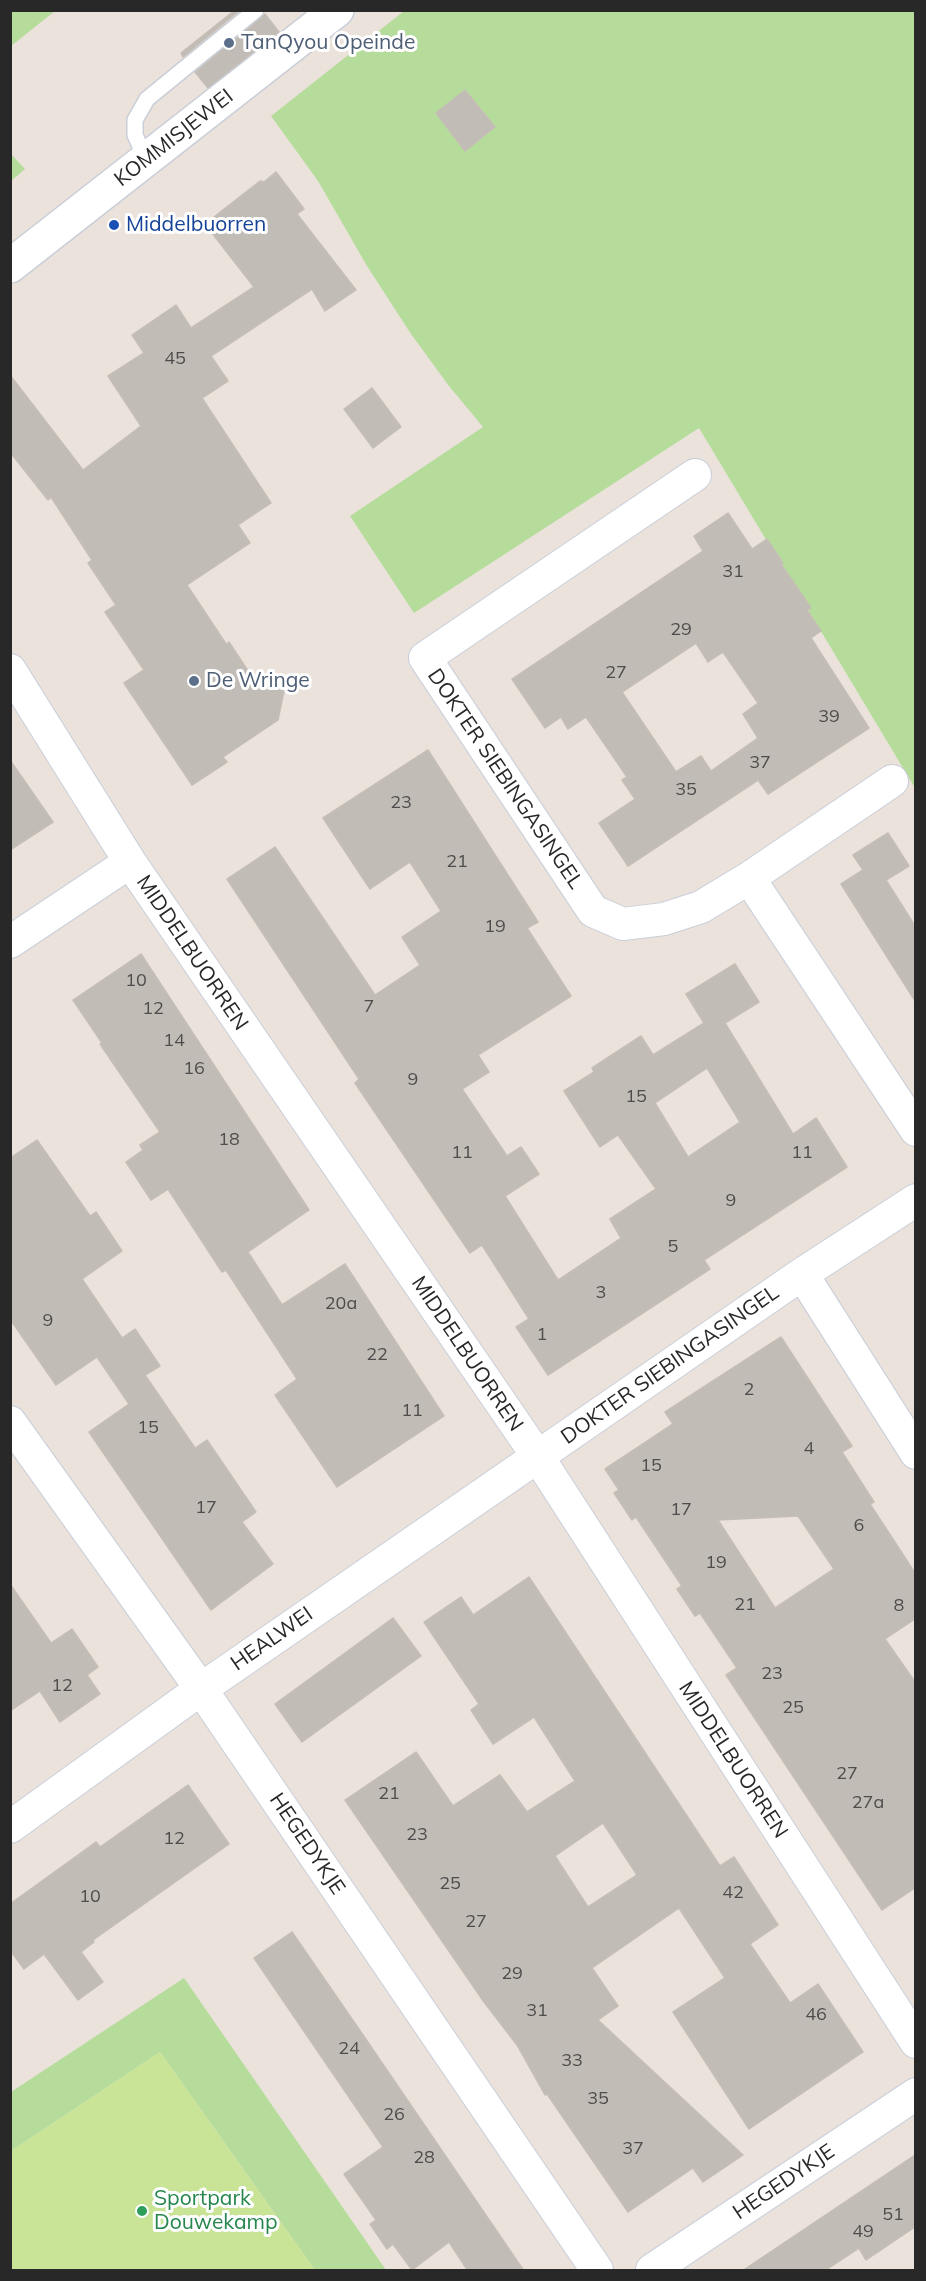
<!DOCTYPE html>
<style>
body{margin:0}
#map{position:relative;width:926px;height:2281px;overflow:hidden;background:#eae2db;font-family:Mulish,sans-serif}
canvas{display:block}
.frame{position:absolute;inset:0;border:12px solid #282828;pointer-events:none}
</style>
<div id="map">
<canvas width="926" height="2281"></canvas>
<div class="frame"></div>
</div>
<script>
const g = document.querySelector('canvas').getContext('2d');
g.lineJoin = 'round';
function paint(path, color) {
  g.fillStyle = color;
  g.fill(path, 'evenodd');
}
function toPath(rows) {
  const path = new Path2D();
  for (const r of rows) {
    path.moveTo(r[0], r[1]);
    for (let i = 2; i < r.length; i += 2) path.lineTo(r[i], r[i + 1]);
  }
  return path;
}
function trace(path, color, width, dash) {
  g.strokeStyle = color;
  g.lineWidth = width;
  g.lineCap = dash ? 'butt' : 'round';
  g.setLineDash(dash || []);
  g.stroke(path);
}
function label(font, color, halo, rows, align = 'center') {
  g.font = font + ' Mulish,sans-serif';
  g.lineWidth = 6;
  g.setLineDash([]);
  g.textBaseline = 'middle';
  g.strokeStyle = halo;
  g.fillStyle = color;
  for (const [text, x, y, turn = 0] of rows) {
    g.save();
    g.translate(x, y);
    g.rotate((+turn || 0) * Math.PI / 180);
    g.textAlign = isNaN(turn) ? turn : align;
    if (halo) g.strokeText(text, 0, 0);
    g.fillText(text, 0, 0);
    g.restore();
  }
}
paint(toPath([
 [11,10,55,10,55,11,11,46],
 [404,11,915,11,915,788,699,428,414,613,350,516,483,427,449,386,411,334,367,266,318,181,271,116],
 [10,153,25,169,11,181,10,181],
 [184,1978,386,2270,315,2270,160,2052,11,2151,11,2092]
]), '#b6dc9b');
paint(toPath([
 [160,2052,315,2270,11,2270,11,2151]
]), '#c9e397');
const building = toPath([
 [235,10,240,10,183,57,181,53,235,10],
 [265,14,279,32,208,88,195,72,265,14],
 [465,90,495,127,465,151,436,113,465,90],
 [276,172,304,209,297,214,356,290,325,311,312,289,211,356,228,381,202,398,271,503,238,525,250,543,187,585,226,644,229,642,254,680,285,686,278,720,223,757,227,762,192,785,124,683,144,670,105,612,116,605,88,563,92,560,51,497,48,500,10,452,10,375,83,470,141,426,108,376,144,353,132,335,176,305,191,328,254,287,205,224,260,181,264,182,276,172],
 [372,388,401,427,373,448,344,409,372,388],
 [728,513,752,549,767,539,783,563,781,564,811,608,807,610,821,631,811,638,869,728,768,794,758,780,628,866,599,823,635,799,622,780,627,777,586,717,568,729,561,717,545,728,512,679,703,551,694,536,728,513],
 [696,643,708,662,723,652,758,703,743,714,758,738,711,771,701,756,676,772,622,692,696,643],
 [428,750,538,922,527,928,571,996,478,1055,489,1072,462,1089,507,1156,521,1147,539,1174,505,1196,558,1280,621,1238,610,1219,656,1189,618,1135,600,1147,564,1091,594,1072,592,1068,641,1036,653,1055,704,1023,686,994,735,964,759,1002,725,1023,793,1134,816,1118,847,1167,704,1260,710,1269,548,1375,516,1327,529,1319,482,1245,470,1253,355,1083,359,1079,227,879,275,847,375,995,420,965,402,937,441,911,410,862,370,889,323,818,428,750],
 [707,1068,740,1122,688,1157,655,1103,707,1068],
 [10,760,53,822,10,850,10,760],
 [888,833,909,866,886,880,915,926,915,1001,841,884,863,870,853,855,888,833],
 [141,954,309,1210,248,1252,282,1305,345,1264,444,1416,337,1487,275,1395,297,1379,226,1270,222,1272,168,1189,151,1200,126,1162,143,1150,140,1145,160,1132,100,1044,102,1043,73,1000,141,954],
 [37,1140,90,1216,96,1212,122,1251,82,1279,122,1338,135,1329,160,1366,145,1375,195,1448,207,1440,256,1512,242,1522,273,1564,211,1610,89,1432,129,1404,97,1357,56,1385,10,1319,10,1158,37,1140],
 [781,1337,852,1446,842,1452,874,1502,870,1504,915,1573,915,1619,885,1639,915,1682,915,1888,882,1910,726,1675,737,1668,700,1613,695,1616,677,1589,682,1586,636,1517,632,1520,614,1493,619,1490,605,1469,673,1424,665,1412,781,1337],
 [798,1516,834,1569,775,1608,718,1520,798,1516],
 [529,1577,720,1866,734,1857,778,1925,750,1944,790,2003,818,1984,863,2052,749,2129,673,2012,725,1978,679,1908,592,1968,618,2006,598,2020,743,2155,703,2182,693,2168,628,2212,547,2094,545,2095,517,2045,484,2002,345,1800,416,1752,453,1806,500,1775,527,1812,575,1781,534,1717,493,1744,471,1710,479,1704,424,1622,461,1597,473,1615,529,1577],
 [603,1823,637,1875,588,1907,555,1856,603,1823],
 [10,1584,51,1643,72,1629,98,1667,87,1675,100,1694,60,1722,40,1691,10,1711,10,1584],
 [393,1618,421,1656,302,1742,275,1704,393,1618],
 [188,1785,229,1844,93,1940,94,1942,81,1952,103,1982,78,2000,44,1954,24,1969,10,1950,10,1904,96,1842,100,1847,188,1785],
 [292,1932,363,2035,524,2271,468,2271,449,2242,412,2270,393,2244,387,2249,370,2224,376,2220,344,2174,383,2147,254,1958,292,1932],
 [915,2155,915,2227,866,2260,859,2248,824,2271,742,2271,915,2155]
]);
paint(building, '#c2bcb7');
trace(building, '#c5beb5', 1.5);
const lane = toPath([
 [146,160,135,135,135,120,147,99,256,10]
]);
const street = toPath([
 [695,475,425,658,593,911,623,924,664,919,701,907,749,878,892,781],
 [10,670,130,862,538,1457,916,2042],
 [749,878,916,1130],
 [10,942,130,862],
 [802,1274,916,1453],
 [10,1422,201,1689,597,2270],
 [10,1827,201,1689,802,1274,916,1200],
 [652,2270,916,2094]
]);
const secondary = toPath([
 [10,266,337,10]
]);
trace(lane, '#c9ced9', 18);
trace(street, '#c9ced9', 34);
trace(secondary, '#c9ced9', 36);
trace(lane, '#fff', 15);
trace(street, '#fff', 32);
trace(secondary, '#fff', 33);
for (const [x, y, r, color] of [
 [229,43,6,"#5c6f8a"],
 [114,225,6,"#1a4fb4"],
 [194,681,6,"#5c6f8a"],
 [142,2211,6,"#2e9e5b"]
]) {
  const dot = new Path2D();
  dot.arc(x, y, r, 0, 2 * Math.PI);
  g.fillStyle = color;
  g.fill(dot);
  trace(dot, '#fff', 2);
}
label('18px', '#4e4d4c', null, [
 ["45",175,359],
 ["31",733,572],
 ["29",681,630],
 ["27",616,673],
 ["39",829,717],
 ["37",760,763],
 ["35",686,790],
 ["23",401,803],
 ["21",457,862],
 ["19",495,927],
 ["10",136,981],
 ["7",369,1007],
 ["12",153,1009],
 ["14",174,1041],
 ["16",194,1069],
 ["9",413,1080],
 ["15",636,1097],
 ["18",229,1140],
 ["11",462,1153],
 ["11",802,1153],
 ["9",731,1201],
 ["5",673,1247],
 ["3",601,1293],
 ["20a",341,1304],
 ["9",48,1321],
 ["1",542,1335],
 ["22",377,1355],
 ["2",749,1390],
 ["11",412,1411],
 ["15",148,1428],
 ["4",809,1449],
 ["15",651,1466],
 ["17",206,1508],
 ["17",681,1510],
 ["6",859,1526],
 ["19",716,1563],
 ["21",745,1605],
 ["8",899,1606],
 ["23",772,1674],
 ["12",62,1686],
 ["25",793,1708],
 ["27",847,1774],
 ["21",389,1794],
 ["27a",868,1803],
 ["23",417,1835],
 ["12",174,1839],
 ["25",450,1884],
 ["42",733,1893],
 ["10",90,1897],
 ["27",476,1922],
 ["29",512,1974],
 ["31",537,2011],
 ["46",816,2015],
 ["24",349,2049],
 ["33",572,2061],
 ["35",598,2099],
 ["26",394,2115],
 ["37",633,2149],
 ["28",424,2158],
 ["51",893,2215],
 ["49",863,2232]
]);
label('21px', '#4e5e75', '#fff', [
 ["TanQyou Opeinde",241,43],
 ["De Wringe",206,681]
], 'left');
label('21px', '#282828', '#fff', [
 ["KOMMISJEWEI",174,138,-38],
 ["DOKTER SIEBINGASINGEL",505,779,56],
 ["MIDDELBUORREN",192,953,56],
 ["MIDDELBUORREN",467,1354,56],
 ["DOKTER SIEBINGASINGEL",670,1365,-35],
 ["HEALWEI",272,1639,-35],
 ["MIDDELBUORREN",733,1760,57],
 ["HEGEDYKJE",307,1844,56],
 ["HEGEDYKJE",784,2182,-34]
]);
label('21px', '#164399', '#fff', [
 ["Middelbuorren",126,225]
], 'left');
label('21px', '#27864d', '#fff', [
 ["Sportpark",154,2199],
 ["Douwekamp",154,2223]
], 'left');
</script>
